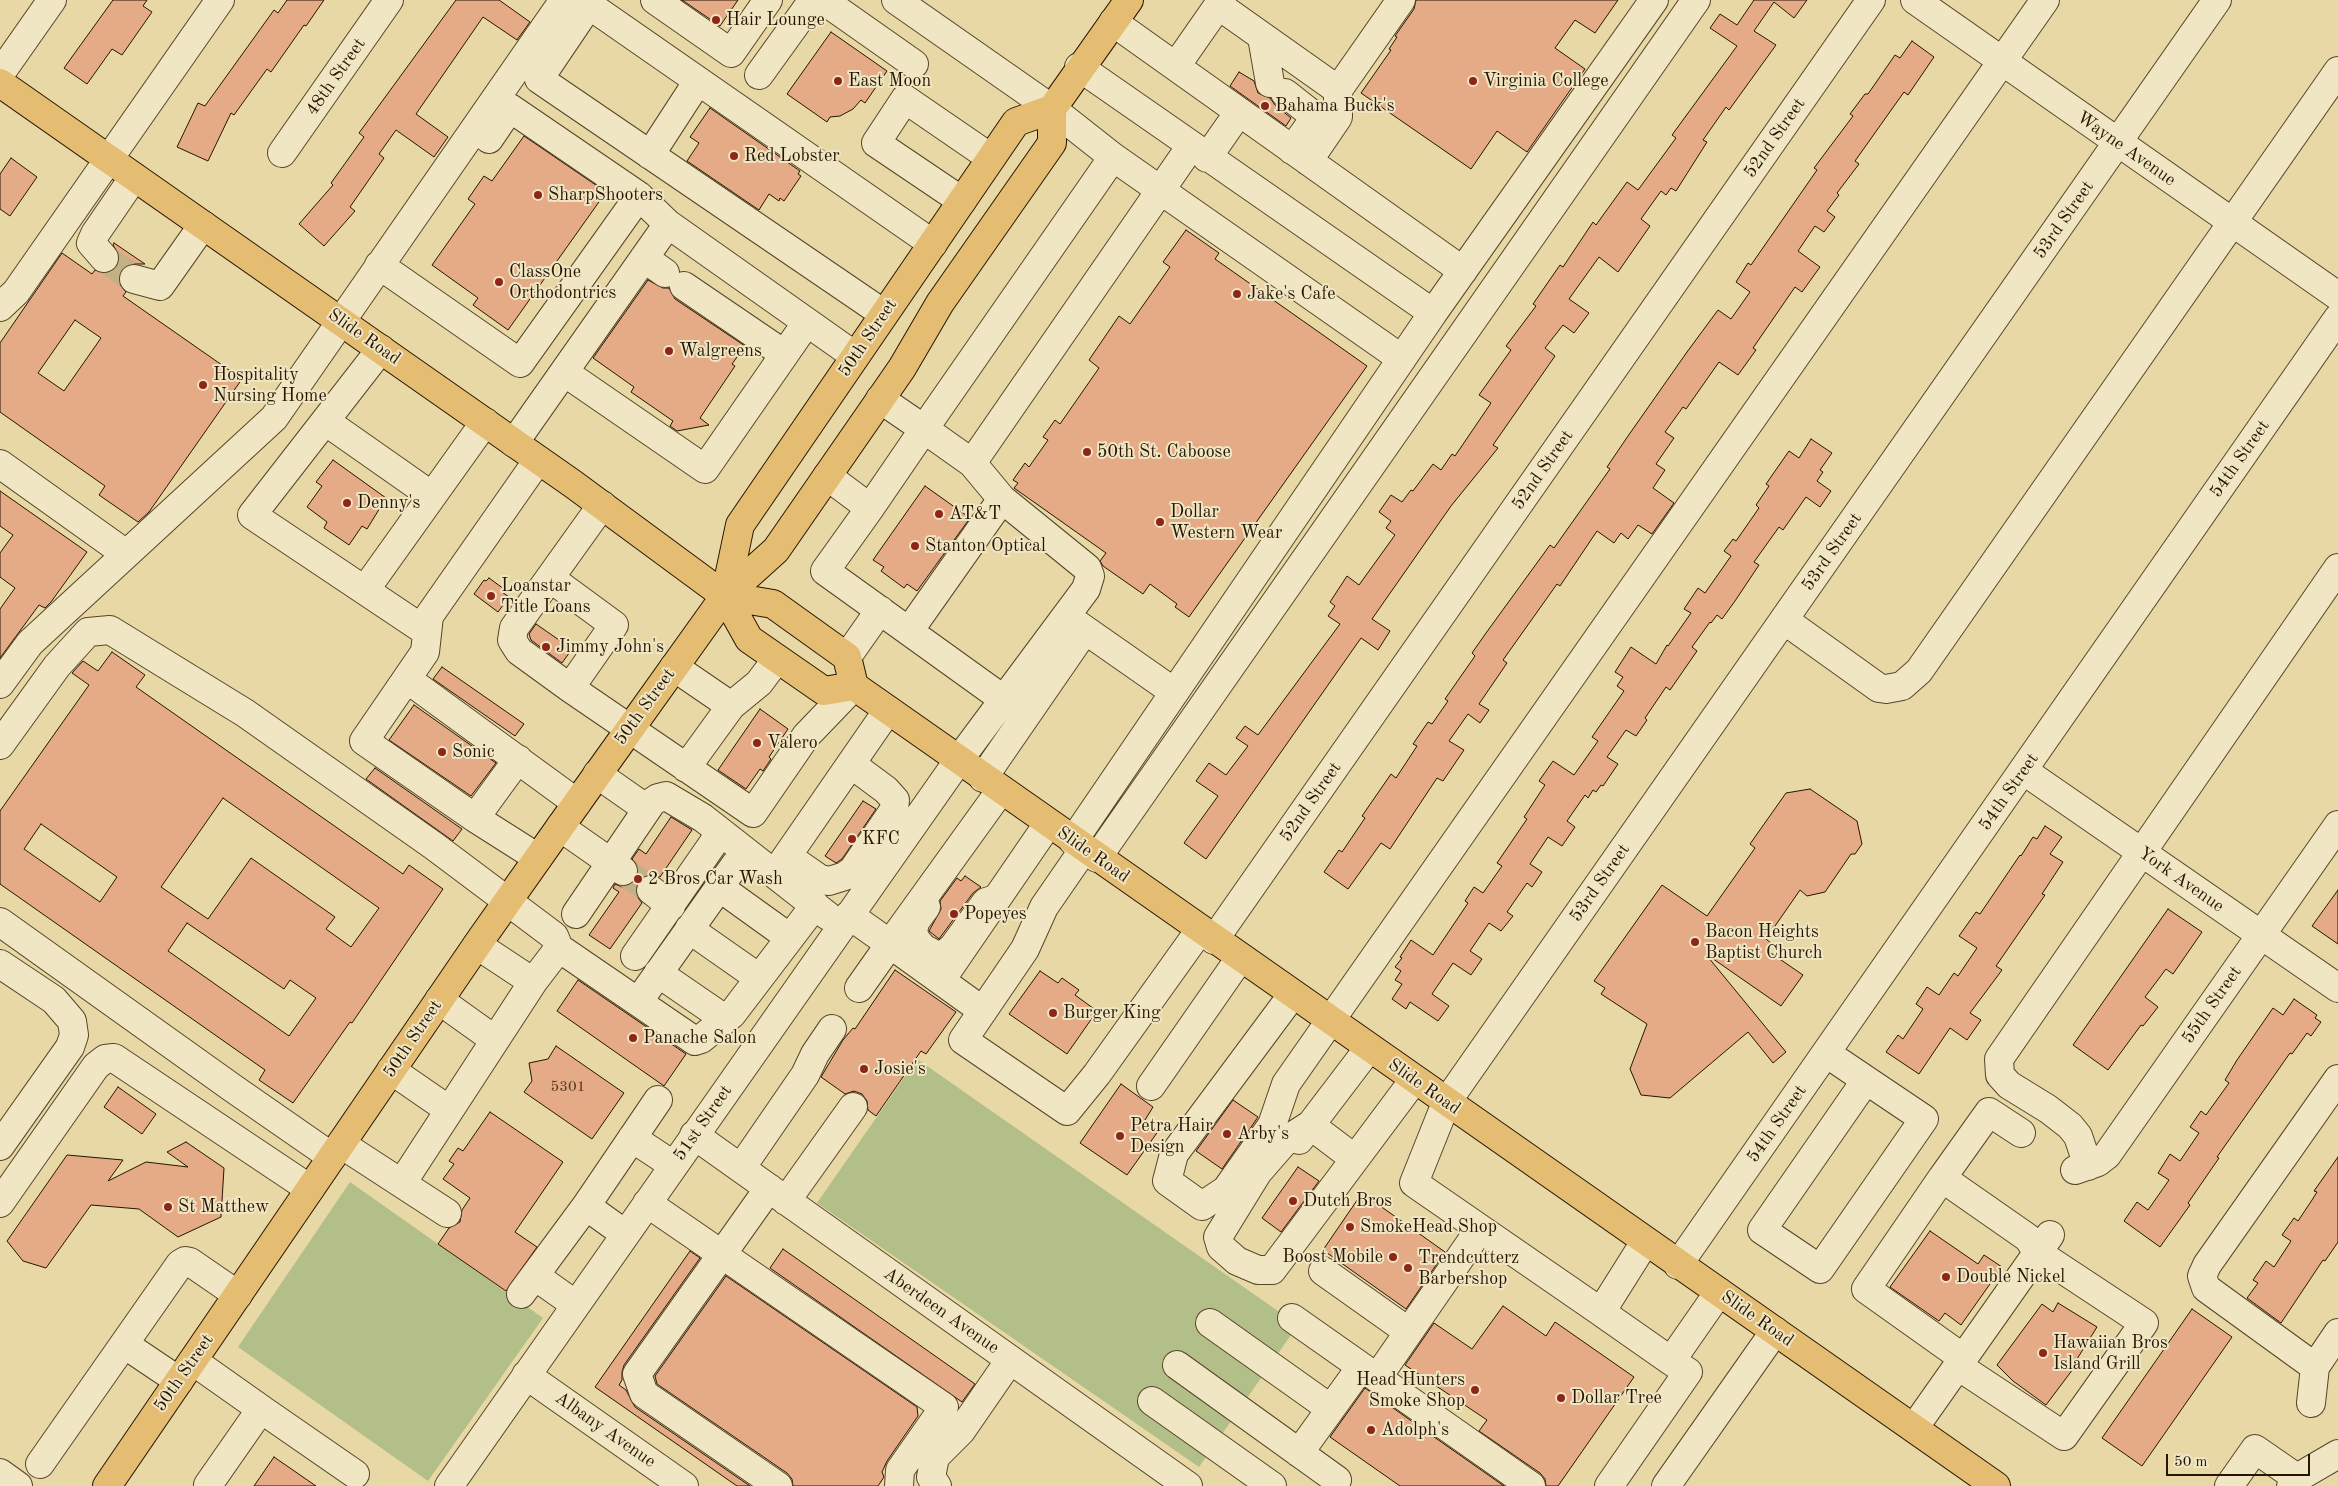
<!DOCTYPE html>
<style>
body{margin:0}
#map{position:relative;width:2338px;height:1486px;overflow:hidden;background:#e8d8a5;font-family:"Old Standard TT",serif}
canvas{display:block}
.scale{position:absolute;left:2166px;top:1454px;width:144px;height:22px;box-sizing:border-box;border:2px solid #261500;border-top:0;padding-left:6px;font-size:15px;line-height:18px;white-space:nowrap;color:#261500;-webkit-text-stroke:4px #f0e6c4;paint-order:stroke}
</style>
<div id="map">
<canvas width="2338" height="1486"></canvas>
<div class="scale">50 m</div>
</div>
<script>
const g = document.querySelector('canvas').getContext('2d');
g.lineJoin = 'round';
function paint(path, color) {
  g.fillStyle = color;
  g.fill(path, 'evenodd');
}
function toPath(rows) {
  const path = new Path2D();
  for (const r of rows) {
    path.moveTo(r[0], r[1]);
    for (let i = 2; i < r.length; i += 2) path.lineTo(r[i], r[i + 1]);
  }
  return path;
}
function trace(path, color, width, dash) {
  g.strokeStyle = color;
  g.lineWidth = width;
  g.lineCap = dash ? 'butt' : 'round';
  g.setLineDash(dash || []);
  g.stroke(path);
}
function label(font, color, halo, rows, align = 'center') {
  g.font = font + ' "Old Standard TT",serif';
  g.lineWidth = 4;
  g.setLineDash([]);
  g.textBaseline = 'middle';
  g.strokeStyle = halo;
  g.fillStyle = color;
  for (const [text, x, y, turn = 0] of rows) {
    g.save();
    g.translate(x, y);
    g.rotate((+turn || 0) * Math.PI / 180);
    g.textAlign = isNaN(turn) ? turn : align;
    if (halo) g.strokeText(text, 0, 0);
    g.fillText(text, 0, 0);
    g.restore();
  }
}
paint(toPath([
 [917,1059,1298,1325,1199,1467,817,1203],
 [350,1182,543,1318,428,1481,238,1347]
]), '#b3bf88');
const building = toPath([
 [113,0,147,0,143,6,152,12,122,55,112,49,87,84,64,68,113,0],
 [287,0,324,0,306,26,304,25,271,72,267,69,234,115,231,113,208,161,177,147,198,103,205,106,274,10,278,13,287,0],
 [456,0,499,0,530,22,517,40,483,17,416,114,448,137,434,157,396,130,379,154,384,158,350,207,355,211,324,246,299,224,333,185,331,183,364,137,359,133,456,0],
 [682,0,738,0,720,26,682,0],
 [1416,0,1618,0,1595,33,1575,20,1555,48,1585,69,1527,152,1497,131,1471,169,1361,93,1391,50,1389,49,1397,37,1395,36,1414,9,1416,0],
 [1754,0,1807,0,1794,18,1774,2,1754,31,1776,45,1729,110,1726,107,1703,140,1707,142,1676,191,1671,188,1666,195,1661,191,1641,219,1650,226,1618,272,1599,257,1569,299,1589,313,1574,333,1563,325,1545,348,1555,356,1493,445,1498,448,1451,506,1372,619,1390,631,1378,650,1361,638,1206,859,1184,843,1218,796,1196,781,1209,763,1226,775,1248,746,1236,738,1245,726,1258,735,1340,624,1328,616,1335,606,1330,602,1347,576,1359,585,1395,535,1386,528,1391,521,1379,512,1391,495,1402,502,1411,490,1413,491,1433,464,1441,470,1452,454,1455,456,1491,403,1479,395,1511,350,1506,346,1536,306,1533,304,1560,265,1563,267,1593,222,1596,225,1627,182,1638,190,1676,138,1672,135,1737,46,1710,28,1720,14,1737,25,1754,0],
 [831,32,887,71,865,103,861,100,853,109,840,116,830,117,827,122,787,94,831,32],
 [1912,41,1934,57,1908,95,1904,92,1855,161,1859,164,1837,193,1839,195,1827,211,1835,217,1824,232,1815,226,1798,251,1820,267,1802,292,1795,287,1753,348,1756,350,1738,375,1719,362,1686,409,1683,407,1665,432,1674,438,1656,464,1665,470,1653,488,1674,503,1652,534,1638,525,1628,539,1621,533,1614,543,1597,531,1560,586,1557,584,1503,660,1507,663,1479,704,1489,710,1480,723,1468,714,1449,741,1464,750,1443,781,1437,778,1390,849,1381,843,1348,889,1324,872,1339,850,1342,852,1365,818,1362,816,1391,774,1396,778,1417,746,1413,744,1428,722,1432,724,1448,701,1445,699,1475,656,1472,653,1486,633,1550,545,1554,548,1610,469,1607,467,1628,436,1687,352,1718,310,1731,319,1750,292,1736,282,1748,263,1751,265,1817,170,1814,168,1853,116,1850,114,1865,94,1868,94,1895,55,1900,58,1912,41],
 [1239,72,1254,81,1258,93,1270,98,1275,105,1291,118,1286,126,1230,86,1239,72],
 [710,108,800,171,798,174,801,176,784,201,780,198,779,201,769,194,759,210,687,161,699,143,690,137,710,108],
 [524,136,606,192,508,330,473,305,478,298,432,265,475,204,468,199,484,176,492,181,524,136],
 [11,158,37,177,10,216,0,209,0,174,11,158],
 [1186,230,1219,253,1215,259,1367,366,1189,617,1175,607,1177,604,1150,584,1143,594,1103,566,1100,561,1106,553,1014,488,1018,483,1013,480,1025,463,1029,467,1048,440,1043,437,1055,420,1060,424,1099,368,1089,360,1119,316,1130,324,1170,267,1163,262,1186,230],
 [114,243,145,264,130,264,123,268,119,274,119,283,126,292,123,296,242,379,149,512,138,522,99,495,105,486,0,412,0,343,62,253,92,274,95,270,106,273,115,269,119,263,119,255,113,245,114,243],
 [75,320,101,338,64,391,38,373,75,320],
 [648,280,663,288,669,288,675,299,745,346,732,364,735,366,700,418,709,425,677,431,670,426,673,421,631,392,634,387,593,358,648,280],
 [1811,439,1832,453,1820,470,1823,472,1817,481,1831,491,1820,507,1806,497,1783,530,1779,527,1754,562,1759,565,1735,601,1722,619,1717,615,1711,623,1710,622,1692,647,1697,651,1670,690,1666,687,1645,718,1647,720,1636,736,1626,730,1607,757,1618,764,1603,786,1601,785,1596,792,1593,790,1588,798,1585,795,1567,821,1575,827,1562,846,1548,837,1530,864,1542,872,1532,887,1527,883,1507,912,1513,916,1501,931,1489,923,1470,951,1482,959,1471,975,1453,963,1432,994,1449,1006,1438,1021,1410,1002,1406,1009,1392,999,1402,984,1395,980,1401,971,1395,967,1402,958,1400,957,1411,940,1433,955,1468,903,1465,901,1474,887,1483,893,1502,866,1497,863,1527,819,1524,817,1545,785,1539,781,1553,761,1574,775,1598,741,1592,737,1624,691,1617,686,1623,677,1615,672,1631,647,1656,664,1667,645,1668,646,1691,613,1684,609,1698,588,1705,593,1731,556,1724,551,1733,539,1736,541,1759,508,1756,505,1769,486,1766,484,1789,451,1799,458,1811,439],
 [333,460,386,498,367,529,362,526,349,545,324,528,327,522,307,507,322,486,316,482,333,460],
 [925,486,970,518,917,591,907,584,904,588,881,571,884,567,873,560,925,486],
 [0,491,87,552,51,602,45,608,39,605,0,658,0,609,15,588,0,577,0,553,13,535,0,526,0,491],
 [489,578,504,589,502,592,509,597,498,612,474,594,484,580,486,581,489,578],
 [536,624,572,649,562,663,531,640,529,634,536,624],
 [112,652,145,675,136,687,403,874,409,865,443,889,352,1023,350,1022,293,1103,259,1080,265,1070,0,884,0,811,89,685,72,673,83,661,98,671,112,652],
 [223,798,379,908,351,947,326,929,335,917,251,858,208,919,161,887,223,798],
 [41,824,117,877,100,902,24,849,41,824],
 [187,923,284,989,290,980,316,998,289,1036,168,951,187,923],
 [442,667,524,724,515,736,433,679,442,667],
 [414,705,496,763,471,796,389,740,414,705],
 [760,709,788,729,769,757,771,759,763,771,760,769,746,789,718,770,760,709],
 [375,768,462,829,453,841,366,779,375,768],
 [1810,789,1857,821,1862,844,1855,854,1851,854,1825,892,1807,896,1800,890,1766,939,1772,944,1768,951,1803,975,1781,1006,1709,956,1708,957,1786,1052,1773,1063,1748,1032,1670,1098,1641,1095,1630,1069,1647,1024,1601,994,1605,988,1594,981,1662,885,1707,916,1755,848,1750,844,1786,793,1810,789],
 [863,801,876,809,842,859,836,863,825,856,863,801],
 [671,817,692,830,660,877,653,875,646,875,639,881,636,888,636,895,642,903,610,949,589,935,619,892,613,888,615,884,622,887,629,885,636,880,639,872,637,865,632,859,639,849,646,854,671,817],
 [2045,826,2062,837,2050,854,2063,862,2042,894,2045,895,1996,966,2002,970,1970,1013,1981,1020,1967,1040,1950,1028,1919,1074,1886,1052,1898,1035,1903,1039,1923,1009,1916,1004,1927,987,1939,995,1954,973,1958,976,1977,948,1959,936,1976,912,1980,914,2020,855,2021,856,2033,837,2037,839,2045,826],
 [965,876,981,887,973,893,939,939,929,931,941,909,940,901,957,878,961,881,965,876],
 [2338,890,2338,944,2312,926,2338,890],
 [2168,909,2202,932,2173,974,2166,969,2145,997,2158,1007,2143,1026,2141,1025,2108,1070,2073,1045,2168,909],
 [895,970,956,1012,926,1054,921,1051,876,1116,868,1110,867,1101,862,1094,854,1091,845,1094,821,1077,843,1040,853,1028,855,1029,895,970],
 [1040,971,1058,983,1062,978,1079,990,1075,995,1097,1011,1067,1054,1009,1014,1040,971],
 [578,980,686,1054,664,1086,557,1011,578,980],
 [2294,999,2317,1015,2315,1018,2321,1022,2311,1036,2307,1033,2292,1054,2290,1053,2217,1157,2219,1158,2188,1203,2190,1205,2160,1247,2124,1221,2137,1202,2148,1210,2169,1180,2158,1173,2170,1154,2180,1161,2199,1133,2190,1127,2201,1111,2206,1115,2229,1083,2225,1080,2237,1060,2273,1008,2283,1015,2294,999],
 [556,1046,624,1093,592,1139,524,1092,532,1081,529,1063,548,1059,556,1046],
 [1121,1084,1153,1107,1145,1120,1159,1130,1127,1175,1080,1143,1121,1084],
 [118,1087,156,1114,142,1134,104,1107,118,1087],
 [1233,1100,1258,1117,1222,1169,1196,1151,1233,1100],
 [490,1112,563,1162,515,1232,537,1247,506,1291,438,1244,449,1228,460,1222,462,1210,470,1198,443,1179,454,1164,449,1161,458,1148,463,1151,490,1112],
 [186,1142,224,1168,221,1217,178,1237,139,1209,91,1205,46,1268,23,1261,7,1241,67,1155,123,1160,108,1181,146,1162,188,1167,167,1152,186,1142],
 [2338,1157,2338,1242,2325,1261,2323,1260,2281,1323,2247,1298,2258,1283,2253,1280,2266,1261,2274,1267,2291,1241,2282,1235,2294,1218,2298,1221,2312,1200,2317,1192,2314,1191,2338,1157],
 [1298,1167,1319,1181,1281,1232,1262,1218,1298,1167],
 [1362,1193,1445,1252,1406,1309,1323,1250,1362,1193],
 [1930,1231,1978,1264,1984,1255,2002,1267,1961,1325,1945,1313,1939,1321,1890,1287,1930,1231],
 [783,1249,975,1384,962,1402,770,1268,783,1249],
 [690,1251,700,1258,624,1365,622,1372,622,1380,619,1385,626,1390,635,1407,750,1486,737,1486,595,1387,690,1251],
 [726,1276,917,1407,918,1416,887,1461,882,1472,884,1477,878,1486,793,1486,792,1479,787,1473,657,1384,655,1376,726,1276],
 [2058,1303,2097,1327,2077,1359,2079,1361,2046,1405,2013,1381,1997,1365,2042,1304,2053,1312,2058,1303],
 [1503,1306,1546,1336,1555,1322,1634,1377,1558,1486,1546,1486,1545,1479,1540,1473,1479,1431,1487,1420,1405,1365,1434,1323,1472,1349,1503,1306],
 [2192,1309,2232,1337,2142,1466,2102,1438,2192,1309],
 [1365,1388,1417,1425,1504,1486,1400,1486,1330,1437,1365,1388],
 [274,1457,316,1486,254,1486,274,1457]
]);
paint(building, '#e5ab87');
trace(building, '#261500', 1);
trace(toPath([
 [104,258,134,279],
 [623,871,651,890]
]), '#c1b184', 28, [28, 14]);
const minor = toPath([
 [655,0,731,53,768,0],
 [823,0,914,64],
 [896,0,1052,109,1113,157,1402,359],
 [1915,0,2338,296],
 [1218,5,1338,90],
 [1113,22,1463,271],
 [1262,37,1270,83],
 [1176,66,1222,0],
 [0,74,52,0],
 [759,75,813,0],
 [1285,93,1313,115,1312,122,1292,150],
 [282,153,389,0],
 [650,155,698,81],
 [1207,158,1239,112],
 [1308,161,1338,117,1338,90,1401,0],
 [639,196,668,224,855,356],
 [962,201,876,143,905,99,991,158],
 [104,258,91,243,95,234,134,177],
 [644,258,665,273],
 [379,265,520,363,639,196,510,108,489,139],
 [134,279,160,286,203,225],
 [684,286,784,354],
 [0,307,16,292,220,0],
 [1433,313,1654,0],
 [884,314,539,79,589,5,933,244],
 [381,349,252,515,427,632],
 [564,372,705,469,807,322],
 [325,421,432,496],
 [514,443,668,224],
 [972,463,1191,146],
 [0,464,126,554],
 [827,476,870,508,825,571,1003,699],
 [602,505,514,628,512,640,519,651,570,688,753,813,806,736,854,686],
 [870,508,924,429,880,399],
 [550,578,614,625,570,688],
 [365,590,485,422],
 [1071,620,1174,692],
 [1784,620,1879,688,1886,689,1902,686,1919,671,2338,71],
 [909,631,1002,499],
 [847,657,880,610],
 [674,667,731,706,686,768],
 [407,679,577,803],
 [0,684,30,643,274,418,564,0],
 [731,706,759,683,777,659],
 [0,745,57,666,88,632,110,630,245,713,434,846,554,936,559,948,695,1041,701,1039,732,1014,815,905],
 [2024,771,2338,988],
 [597,774,647,809],
 [983,778,1085,630],
 [475,818,518,759],
 [560,827,623,871],
 [1073,841,1433,313,1079,67],
 [1084,849,1044,907,1025,949,963,1040,1067,1111,1097,1074,1200,930],
 [787,856,820,879,829,881,845,876,853,870,894,810,895,800,886,790,851,764],
 [538,858,475,818,364,741,425,652,429,616,538,460],
 [1097,858,1696,0],
 [776,872,888,710],
 [719,887,790,938],
 [651,890,671,906],
 [926,907,915,922,913,932,916,940,923,948,938,956,944,955,953,947,986,902,996,899],
 [576,914,652,802,658,798,666,796,703,818,828,916],
 [849,915,890,944,1001,790],
 [0,922,234,1089,332,1157],
 [689,929,759,978],
 [1214,940,1871,0],
 [477,945,533,982,559,948],
 [635,956,721,832],
 [0,964,54,1000,72,1021,74,1035,70,1047,0,1146],
 [658,973,725,1019],
 [941,980,1048,824],
 [859,988,890,944,983,1011],
 [1293,994,1174,1154,1167,1181,1202,1206,1226,1190,1272,1125,1286,1084,2045,0],
 [439,1000,495,1040],
 [638,1002,735,865],
 [1826,1053,1866,1080,1924,1119,1820,1269,1762,1230,1866,1080],
 [391,1070,449,1110],
 [1151,1086,1240,958],
 [1310,1125,1285,1141,1258,1172,1218,1237,1221,1247,1237,1261,1258,1270,1272,1270,1414,1080],
 [1310,1125,1355,1159],
 [694,1135,1188,1486],
 [632,1138,673,1165],
 [1299,1140,1369,1048],
 [341,1144,447,1213],
 [2088,1166,2078,1136,2070,1126,2048,1109,2009,1085,2000,1075,1999,1059,2338,568],
 [741,1168,805,1075,815,1054,832,1029],
 [2075,1170,2098,1162,2107,1155,2338,825],
 [1942,1178,1989,1112,2021,1133],
 [402,1183,533,982],
 [769,1188,637,1374,644,1394,778,1486],
 [786,1201,853,1107],
 [0,1203,96,1066,105,1059,114,1058,310,1189],
 [647,1203,944,1407,900,1470,899,1486],
 [586,1206,625,1234],
 [1645,1242,1601,1312,1671,1361,1719,1292],
 [1678,1265,2338,318],
 [1323,1271,1409,1332],
 [535,1276,576,1305],
 [521,1294,586,1206,658,1100],
 [1601,1312,1414,1183,1446,1103,2217,0],
 [1292,1318,1531,1486],
 [1210,1323,1331,1409],
 [124,1344,179,1381],
 [193,1361,261,1409,208,1485],
 [1177,1365,1337,1480],
 [1958,1366,2064,1436,2144,1323,2038,1253,2028,1238,1942,1178,1866,1289,1963,1358],
 [2315,1367,2206,1288,2202,1276,2207,1265,2338,1079],
 [526,1375,684,1486],
 [1377,1378,1480,1229],
 [1152,1401,1272,1486],
 [2311,1403,2315,1367,2338,1333],
 [261,1409,355,1474],
 [1914,1428,2050,1235],
 [1299,1453,1361,1367],
 [40,1464,180,1264,185,1261,190,1262,238,1295],
 [0,1473,18,1486],
 [2297,1478,2338,1454],
 [449,1486,958,761,1086,589,1090,576,1087,568,1002,499,972,463,924,429,1113,157],
 [937,1486,931,1477,935,1457,961,1431,1010,1360],
 [1609,1486,1688,1372,1671,1361],
 [1666,1486,1775,1331],
 [2229,1486,2255,1449,2297,1478,2291,1486]
]);
const major = toPath([
 [0,83,573,484,725,596,749,639,824,691,854,686],
 [725,596,773,604,847,657,854,686,1996,1486],
 [725,596,740,525,1016,122,1052,109],
 [107,1486,481,939,577,803,725,596,776,550,902,368,940,303,1052,143,1052,109,1129,0]
]);
trace(minor, '#564629', 30);
trace(major, '#261500', 30);
trace(minor, '#f0e6c4', 28);
trace(major, '#e4bc72', 28);
for (const [x, y, r, color] of [
 [716,20,5,"#8f2418"],
 [838,81,5,"#8f2418"],
 [1473,81,5,"#8f2418"],
 [1265,106,5,"#8f2418"],
 [734,156,5,"#8f2418"],
 [538,195,5,"#8f2418"],
 [499,282,5,"#8f2418"],
 [1237,294,5,"#8f2418"],
 [669,351,5,"#8f2418"],
 [203,385,5,"#8f2418"],
 [1087,452,5,"#8f2418"],
 [347,503,5,"#8f2418"],
 [939,514,5,"#8f2418"],
 [1160,522,5,"#8f2418"],
 [915,546,5,"#8f2418"],
 [491,596,5,"#8f2418"],
 [546,647,5,"#8f2418"],
 [757,743,5,"#8f2418"],
 [442,752,5,"#8f2418"],
 [852,839,5,"#8f2418"],
 [638,879,5,"#8f2418"],
 [954,914,5,"#8f2418"],
 [1695,942,5,"#8f2418"],
 [1053,1013,5,"#8f2418"],
 [633,1038,5,"#8f2418"],
 [864,1069,5,"#8f2418"],
 [1227,1134,5,"#8f2418"],
 [1120,1136,5,"#8f2418"],
 [1293,1201,5,"#8f2418"],
 [168,1207,5,"#8f2418"],
 [1350,1227,5,"#8f2418"],
 [1393,1257,5,"#8f2418"],
 [1408,1268,5,"#8f2418"],
 [1946,1277,5,"#8f2418"],
 [2043,1353,5,"#8f2418"],
 [1475,1390,5,"#8f2418"],
 [1561,1398,5,"#8f2418"],
 [1371,1430,5,"#8f2418"]
]) {
  const dot = new Path2D();
  dot.arc(x, y, r, 0, 2 * Math.PI);
  g.fillStyle = color;
  g.fill(dot);
  trace(dot, '#f0e6c4', 2);
}
label('15px', '#563a22', null, [
 ["5301",568,1087]
]);
label('18px', '#261500', '#f0e6c4', [
 ["Hair Lounge",726,20],
 ["East Moon",848,81],
 ["Virginia College",1483,81],
 ["Bahama Buck's",1275,106],
 ["Red Lobster",744,156],
 ["SharpShooters",548,195],
 ["ClassOne",509,272],
 ["Orthodontrics",509,293],
 ["Jake's Cafe",1247,294],
 ["Walgreens",679,351],
 ["Hospitality",213,375],
 ["Nursing Home",213,396],
 ["50th St. Caboose",1097,452],
 ["Denny's",357,503],
 ["Dollar",1170,512],
 ["Western Wear",1170,533],
 ["AT&T",949,514],
 ["Stanton Optical",925,546],
 ["Loanstar",501,586],
 ["Title Loans",501,607],
 ["Jimmy John's",556,647],
 ["Valero",767,743],
 ["Sonic",452,752],
 ["KFC",862,839],
 ["2 Bros Car Wash",648,879],
 ["Popeyes",964,914],
 ["Bacon Heights",1705,932],
 ["Baptist Church",1705,953],
 ["Burger King",1063,1013],
 ["Panache Salon",643,1038],
 ["Josie's",874,1069],
 ["Petra Hair",1130,1126],
 ["Design",1130,1147],
 ["Arby's",1237,1134],
 ["Dutch Bros",1303,1201],
 ["St Matthew",178,1207],
 ["SmokeHead Shop",1360,1227],
 ["Boost Mobile",1383,1257,"right"],
 ["Trendcutterz",1418,1258],
 ["Barbershop",1418,1279],
 ["Double Nickel",1956,1277],
 ["Hawaiian Bros",2053,1343],
 ["Island Grill",2053,1364],
 ["Head Hunters",1465,1380,"right"],
 ["Smoke Shop",1465,1401,"right"],
 ["Dollar Tree",1571,1398],
 ["Adolph's",1381,1430]
], 'left');
label('18px', '#261500', '#f0e6c4', [
 ["48th Street",336,77,-55],
 ["52nd Street",1775,138,-55],
 ["Wayne Avenue",2126,149,35],
 ["53rd Street",2064,220,-55],
 ["Slide Road",364,337,35],
 ["50th Street",868,338,-56],
 ["54th Street",2240,459,-55],
 ["52nd Street",1543,470,-55],
 ["53rd Street",1832,552,-55],
 ["50th Street",645,707,-54],
 ["54th Street",2009,792,-55],
 ["52nd Street",1311,802,-55],
 ["Slide Road",1093,855,35],
 ["York Avenue",2181,880,35],
 ["53rd Street",1600,883,-55],
 ["55th Street",2212,1005,-55],
 ["50th Street",413,1039,-56],
 ["Slide Road",1424,1087,35],
 ["51st Street",703,1123,-55],
 ["54th Street",1777,1124,-55],
 ["Aberdeen Avenue",941,1311,35],
 ["Slide Road",1757,1319,35],
 ["50th Street",184,1373,-55],
 ["Albany Avenue",605,1430,35]
]);
</script>
